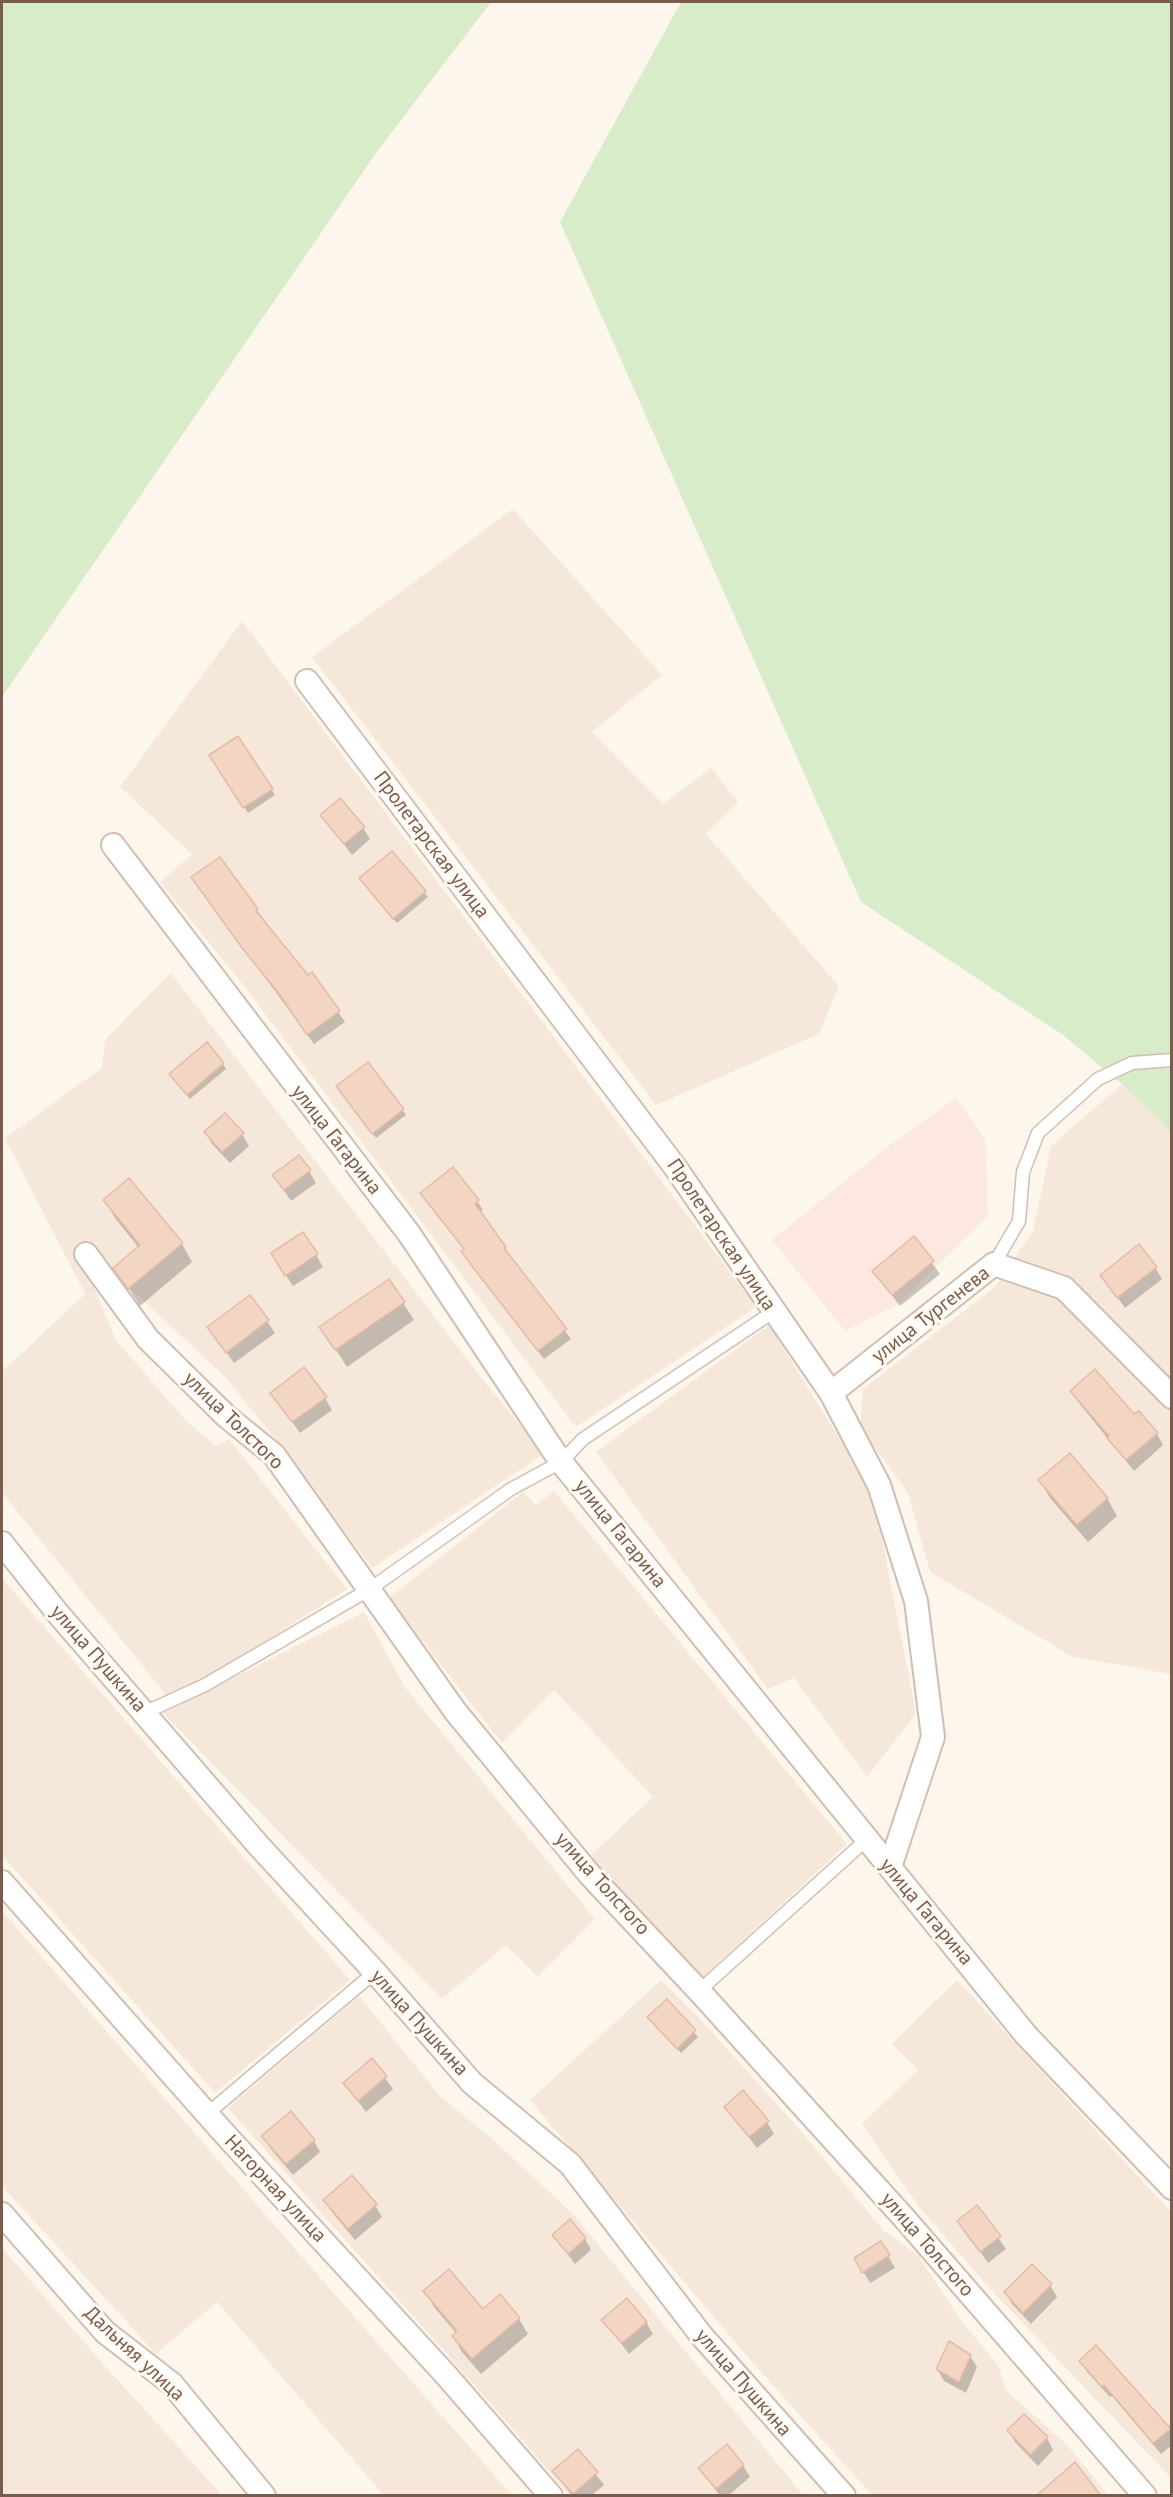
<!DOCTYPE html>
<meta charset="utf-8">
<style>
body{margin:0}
#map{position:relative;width:1173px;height:2497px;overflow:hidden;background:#fdf6ec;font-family:"PT Sans",sans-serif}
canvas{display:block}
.frame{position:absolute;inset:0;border:3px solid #7a5c4d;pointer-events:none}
</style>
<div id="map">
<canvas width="1173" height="2497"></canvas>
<div class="frame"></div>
</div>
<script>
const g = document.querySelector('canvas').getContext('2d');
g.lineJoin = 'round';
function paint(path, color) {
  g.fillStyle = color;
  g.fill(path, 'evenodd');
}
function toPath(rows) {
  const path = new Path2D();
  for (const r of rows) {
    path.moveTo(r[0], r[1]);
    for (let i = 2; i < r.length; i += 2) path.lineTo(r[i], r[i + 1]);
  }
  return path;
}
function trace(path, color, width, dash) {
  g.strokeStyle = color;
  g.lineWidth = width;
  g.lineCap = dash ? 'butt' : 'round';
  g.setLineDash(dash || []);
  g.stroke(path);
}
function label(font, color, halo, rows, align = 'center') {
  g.font = font + ' "PT Sans",sans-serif';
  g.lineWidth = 6;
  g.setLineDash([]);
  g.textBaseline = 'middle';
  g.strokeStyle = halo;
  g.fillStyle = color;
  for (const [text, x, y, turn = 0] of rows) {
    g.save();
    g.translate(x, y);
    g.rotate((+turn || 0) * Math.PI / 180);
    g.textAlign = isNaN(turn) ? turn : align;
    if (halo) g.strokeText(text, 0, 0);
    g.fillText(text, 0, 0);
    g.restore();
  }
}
paint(toPath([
 [513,509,662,675,592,732,663,804,711,768,738,802,706,834,839,986,819,1034,656,1105,312,657],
 [242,621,756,1307,576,1427,241,982,160,882,192,854,120,787],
 [171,973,480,1376,544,1454,372,1568,286,1452,225,1377,90,1251,76,1243,116,1340,186,1421,216,1446,229,1439,347,1589,241,1657,168,1697,2,1493,2,1367,5,1369,85,1294,5,1138,102,1068,105,1040],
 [1122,1084,1171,1132,1171,1674,1073,1657,930,1572,908,1493,860,1427,863,1389,995,1287,1033,1231,1051,1146],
 [769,1325,873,1493,916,1713,867,1777,794,1678,768,1689,596,1452],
 [554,1491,847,1844,701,1979,589,1857,653,1797,554,1690,502,1743,389,1598,523,1492,536,1505],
 [2,1578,350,1980,215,2093,2,1855],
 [364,1612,404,1686,595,1919,538,1977,506,1945,442,1999,163,1713],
 [2,1911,331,2290,512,2495,380,2495,382,2493,217,2302,156,2354,2,2186],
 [661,1980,700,2019,793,2122,884,2231,917,2254,962,2322,998,2365,1006,2390,1068,2446,1108,2495,872,2495,752,2362,530,2100],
 [957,1980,1171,2212,1171,2478,994,2293,919,2207,862,2124,918,2070,892,2044],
 [359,1996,440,2096,499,2145,574,2215,803,2495,569,2495,500,2414,228,2108],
 [2,2248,105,2366,222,2495,2,2495]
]), '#f5e8da');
paint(toPath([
 [956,1098,985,1139,988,1216,898,1304,845,1331,772,1240,886,1148]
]), '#fde8e0');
paint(toPath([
 [2,2,491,2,376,153,2,697],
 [681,2,1171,2,1171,1132,1122,1084,1063,1035,861,902,560,222]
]), '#d8ecc9');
paint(toPath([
 [238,738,275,795,248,813,211,756],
 [322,815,363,828,370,839,352,855],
 [392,853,428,897,397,923,364,884],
 [199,888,257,910,307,977,312,974,345,1022,314,1044],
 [223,1064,226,1069,190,1099,174,1080],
 [368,1064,406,1115,376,1138,341,1091],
 [206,1132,242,1134,249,1146,230,1163,212,1144],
 [309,1171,316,1183,291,1201,274,1176],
 [129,1180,182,1244,192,1262,140,1306,115,1268,139,1248,115,1218,105,1200],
 [477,1201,483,1210,479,1213,509,1257,571,1339,544,1359,482,1279,468,1260,465,1250,427,1202],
 [914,1239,940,1274,900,1306,874,1271],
 [316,1255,323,1267,293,1286,279,1265],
 [1155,1267,1162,1279,1125,1308,1102,1276],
 [389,1281,414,1320,347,1367,321,1327],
 [250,1297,275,1333,234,1363,209,1328],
 [1072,1391,1134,1416,1157,1434,1163,1445,1134,1471,1079,1403],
 [272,1393,325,1398,332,1410,300,1433],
 [1040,1481,1107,1498,1117,1516,1088,1542,1050,1498],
 [667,2001,698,2037,681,2053,649,2018],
 [372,2060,393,2089,366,2112,345,2084],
 [725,2107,767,2122,774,2134,757,2148],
 [263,2136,314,2141,320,2152,293,2175,270,2148],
 [325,2201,375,2205,382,2217,355,2240,332,2212],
 [977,2207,1006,2249,988,2263,959,2221],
 [554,2236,585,2239,591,2250,575,2264],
 [880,2243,895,2268,870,2283,856,2259],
 [1050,2285,1057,2297,1031,2324,1012,2304,1006,2292],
 [425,2291,483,2311,519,2319,528,2334,481,2374,462,2352,453,2336,456,2333,434,2307],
 [603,2320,646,2322,653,2334,629,2354],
 [970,2356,977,2367,966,2393,944,2381,937,2369],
 [1081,2361,1170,2430,1172,2445,1161,2454,1112,2396,1110,2397,1088,2373],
 [1009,2431,1047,2438,1053,2450,1038,2466,1015,2442],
 [578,2451,604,2485,591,2496,572,2496,554,2471],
 [743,2465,750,2477,728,2496,720,2496,700,2468]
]), '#0003');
const building = toPath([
 [238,736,273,789,243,808,209,755,238,736],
 [340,798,365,827,344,844,320,815,340,798],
 [392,851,426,891,393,919,359,878,392,851],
 [220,857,258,909,256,911,308,975,312,972,340,1011,307,1035,280,995,242,948,191,877,220,857],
 [207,1042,224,1063,187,1095,169,1074,207,1042],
 [368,1062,404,1109,372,1134,336,1086,368,1062],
 [225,1113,244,1133,222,1152,204,1132,225,1113],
 [299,1155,311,1170,284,1190,272,1175,299,1155],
 [453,1167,479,1200,475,1204,506,1247,504,1248,567,1329,538,1351,475,1270,461,1251,464,1249,420,1193,453,1167],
 [129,1178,183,1243,128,1289,113,1268,140,1245,103,1200,129,1178],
 [303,1232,318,1254,285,1276,271,1253,303,1232],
 [914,1236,934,1261,892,1295,872,1271,914,1236],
 [1139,1244,1157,1267,1117,1298,1100,1275,1139,1244],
 [389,1279,405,1302,335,1350,319,1327,389,1279],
 [250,1295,269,1320,226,1353,207,1327,250,1295],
 [304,1367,327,1397,292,1422,270,1393,304,1367],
 [1095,1369,1134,1414,1139,1411,1158,1433,1126,1460,1107,1438,1109,1436,1070,1391,1095,1369],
 [1070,1453,1108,1498,1077,1525,1038,1480,1070,1453],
 [667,1999,696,2030,677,2049,647,2017,667,1999],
 [372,2058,387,2076,358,2101,343,2083,372,2058],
 [743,2090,769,2121,749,2137,724,2107,743,2090],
 [291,2111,315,2140,286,2164,261,2136,291,2111],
 [352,2175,377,2204,348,2229,323,2200,352,2175],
 [977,2205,1001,2236,980,2252,957,2221,977,2205],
 [570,2219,586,2238,568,2254,552,2235,570,2219],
 [881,2241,890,2255,862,2273,854,2258,881,2241],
 [1032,2264,1052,2284,1023,2313,1004,2292,1032,2264],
 [449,2269,483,2309,500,2294,520,2318,472,2359,452,2336,457,2331,423,2291,449,2269],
 [627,2298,647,2322,622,2343,601,2320,627,2298],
 [949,2341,971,2355,959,2382,936,2369,949,2341],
 [1096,2345,1171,2429,1153,2443,1104,2385,1102,2387,1079,2361,1096,2345],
 [1024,2414,1048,2437,1030,2455,1007,2430,1024,2414],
 [727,2444,744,2465,716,2489,698,2468,727,2444],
 [578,2449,598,2472,573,2494,552,2471,578,2449],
 [1075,2462,1101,2496,1036,2496,1075,2462]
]);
paint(building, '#f3d5c3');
trace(building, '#e6bba3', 1.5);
const lane = toPath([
 [994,1264,1019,1221,1023,1172,1038,1133,1098,1079,1132,1063,1172,1060],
 [144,1713,205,1685,370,1589,511,1489,561,1462,583,1439,773,1312],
 [699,1991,866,1840],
 [207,2114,375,1972]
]);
const street = toPath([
 [307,681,675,1167,831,1393,879,1485,916,1601,933,1737,890,1867],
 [113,845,410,1235,561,1462,1026,2035,1172,2188],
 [86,1254,148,1339,226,1416,274,1455,455,1711,590,1875,699,1991,905,2219,1145,2496],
 [831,1393,994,1264,1064,1288,1172,1397],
 [2,1543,60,1616,259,1846,375,1972,472,2083,570,2164,701,2335,844,2496],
 [2,1882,222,2131,446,2375,551,2496],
 [2,2214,105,2332,172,2384,264,2496]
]);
trace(lane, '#d1beb0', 15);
trace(street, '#d1beb0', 26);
trace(lane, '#fff', 12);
trace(street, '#fff', 22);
label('20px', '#7a5c4d', '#fffaf3', [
 ["Пролетарская улица",431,845,53],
 ["улица Гагарина",336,1140,52],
 ["Пролетарская улица",721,1235,56],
 ["улица Тургенева",931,1315,-38],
 ["улица Толстого",233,1421,44],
 ["улица Гагарина",620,1534,51],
 ["улица Пушкина",98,1659,49],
 ["улица Толстого",602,1884,48],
 ["улица Гагарина",926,1912,50],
 ["улица Пушкина",419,2023,48],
 ["Нагорная улица",275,2189,47],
 ["улица Толстого",927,2245,49],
 ["Дальняя улица",134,2354,43],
 ["улица Пушкина",743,2383,49]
]);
</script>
